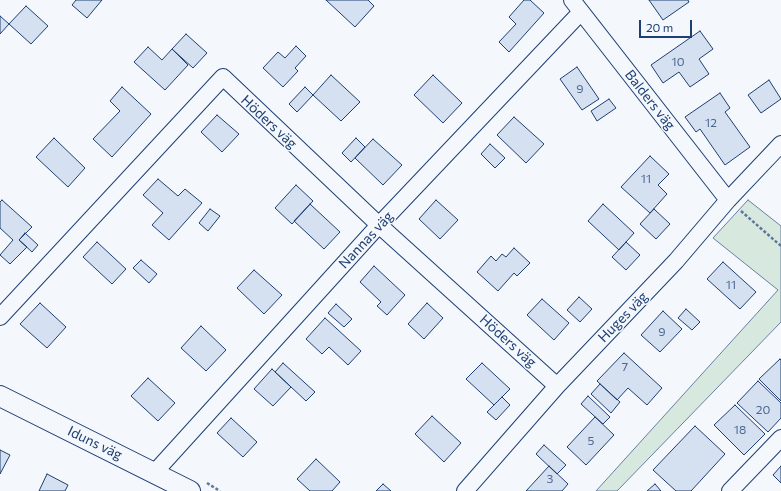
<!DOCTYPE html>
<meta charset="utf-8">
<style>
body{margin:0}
#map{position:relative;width:781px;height:491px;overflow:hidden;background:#f4f7fb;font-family:Commissioner,sans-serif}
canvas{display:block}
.scale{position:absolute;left:639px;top:20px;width:53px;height:18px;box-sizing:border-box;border:2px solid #1d3f73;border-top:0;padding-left:5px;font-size:12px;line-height:14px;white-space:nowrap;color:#1d3f73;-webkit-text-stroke:3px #f4f7fb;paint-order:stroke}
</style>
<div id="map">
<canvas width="781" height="491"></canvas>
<div class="scale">20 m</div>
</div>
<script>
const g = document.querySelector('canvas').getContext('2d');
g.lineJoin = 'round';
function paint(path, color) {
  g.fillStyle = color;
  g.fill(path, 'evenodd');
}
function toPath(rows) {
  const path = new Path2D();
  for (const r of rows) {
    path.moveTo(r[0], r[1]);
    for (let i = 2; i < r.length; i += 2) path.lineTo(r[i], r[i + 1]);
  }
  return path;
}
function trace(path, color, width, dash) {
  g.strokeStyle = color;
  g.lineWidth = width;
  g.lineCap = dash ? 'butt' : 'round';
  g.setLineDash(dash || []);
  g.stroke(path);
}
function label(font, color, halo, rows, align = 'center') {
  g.font = font + ' Commissioner,sans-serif';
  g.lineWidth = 3;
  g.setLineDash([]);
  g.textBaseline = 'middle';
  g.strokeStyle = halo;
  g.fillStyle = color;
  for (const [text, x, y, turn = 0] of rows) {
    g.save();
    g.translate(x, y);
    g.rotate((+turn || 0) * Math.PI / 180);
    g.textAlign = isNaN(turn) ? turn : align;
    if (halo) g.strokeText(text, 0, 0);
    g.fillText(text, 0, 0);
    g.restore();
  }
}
const green = toPath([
 [748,200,781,226,781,322,617,491,596,491,778,290,713,238,748,200]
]);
paint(green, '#d7e8df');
trace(green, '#687fa3', 1);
const building = toPath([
 [76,0,102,0,87,18,72,5,76,0],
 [326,0,368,0,374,6,355,27,326,0],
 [524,0,530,0,544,13,509,52,499,42,516,24,509,17,524,0],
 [649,0,688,0,689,2,663,20,649,0],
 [26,6,48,26,31,44,9,24,26,6],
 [0,16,9,24,0,34,0,16],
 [700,31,713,49,699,59,709,74,690,87,679,72,663,83,651,65,700,31],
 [186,34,207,53,193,68,172,49,186,34],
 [296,46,306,56,295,68,298,71,283,87,263,68,278,52,285,58,296,46],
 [148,47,162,60,172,49,188,65,165,90,134,62,148,47],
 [577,67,599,99,582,110,560,79,577,67],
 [331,75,360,102,341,121,313,95,331,75],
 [433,75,462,103,443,123,414,95,433,75],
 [769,80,781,99,761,113,748,95,769,80],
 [122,87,151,114,112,157,93,139,120,111,110,101,122,87],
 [305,87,313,95,297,112,289,104,305,87],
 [720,93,730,108,725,112,750,147,725,165,700,129,696,132,685,117,720,93],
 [609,99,616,108,597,121,591,111,609,99],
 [217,115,239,134,222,152,201,132,217,115],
 [514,117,544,144,526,163,497,135,514,117],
 [54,138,85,168,68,187,36,157,54,138],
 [356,138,365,147,351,162,342,153,356,138],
 [373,139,402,165,383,185,355,158,373,139],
 [490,144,505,158,495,168,481,154,490,144],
 [650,156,669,174,658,185,667,194,650,213,621,187,650,156],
 [158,179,178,196,185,189,202,203,169,240,152,225,163,213,143,195,158,179],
 [296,185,313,201,292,224,275,208,296,185],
 [2,200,32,227,19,240,27,247,10,264,0,255,13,240,0,228,0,202,2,200],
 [436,200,458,220,440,239,419,219,436,200],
 [310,204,340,232,324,249,294,221,310,204],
 [603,204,634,233,619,250,588,221,603,204],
 [210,209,220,216,208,231,199,223,210,209],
 [654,209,670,224,656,239,640,224,654,209],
 [25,233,38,245,32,252,19,240,25,233],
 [97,242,126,269,112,284,83,257,97,242],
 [626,242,640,255,626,270,612,257,626,242],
 [514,248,530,263,517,276,514,273,498,291,477,272,491,256,496,261,502,254,506,257,514,248],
 [141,260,157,274,149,283,133,268,141,260],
 [723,262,756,292,740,309,707,279,723,262],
 [374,266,405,295,387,315,377,306,381,302,360,282,374,266],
 [254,270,282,295,264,314,237,288,254,270],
 [579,297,592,309,580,322,567,310,579,297],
 [542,299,569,323,554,340,527,315,542,299],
 [40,303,66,327,47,348,20,324,40,303],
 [427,303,443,318,424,339,408,324,427,303],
 [336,304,352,319,344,327,328,313,336,304],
 [686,309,700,322,692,330,678,318,686,309],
 [663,311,682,329,660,352,641,335,663,311],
 [325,318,361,351,348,365,329,347,322,354,306,339,325,318],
 [201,326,226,350,206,371,181,348,201,326],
 [624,353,662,388,647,405,628,388,617,400,597,381,624,353],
 [780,359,781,360,781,401,759,379,780,359],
 [283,363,315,392,306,401,275,372,283,363],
 [482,363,510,389,494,405,466,379,482,363],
 [272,369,291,387,273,406,254,389,272,369],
 [148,378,175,403,158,421,131,396,148,378],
 [758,381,781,403,781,418,768,432,737,403,758,381],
 [600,384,620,402,611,413,591,394,600,384],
 [588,396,610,417,603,424,581,404,588,396],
 [502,397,510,405,496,420,487,412,502,397],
 [735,405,765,434,744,455,714,425,735,405],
 [432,416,461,443,444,462,415,434,432,416],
 [595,417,614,435,586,465,567,447,595,417],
 [231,418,257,442,243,457,217,433,231,418],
 [695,426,725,454,691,491,676,491,653,470,695,426],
 [544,445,566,465,557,474,536,454,544,445],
 [0,450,10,455,0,474,0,450],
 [316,459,340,482,332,491,310,491,297,479,316,459],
 [549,466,568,484,562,491,526,491,549,466],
 [781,466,781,483,773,475,781,466],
 [47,474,68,485,65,491,39,491,47,474],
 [383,484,391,491,376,491,383,484],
 [655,484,661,491,647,491,655,484]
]);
paint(building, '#d5e0f0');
trace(building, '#1d3f73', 1);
const minor = toPath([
 [572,0,728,200],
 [0,317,223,77,379,225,557,386],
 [155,472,379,225,581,12],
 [465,491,557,386,676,261,728,200,781,144],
 [730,491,781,438]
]);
const tertiary = toPath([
 [0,396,190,491]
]);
trace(minor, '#1d3f73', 18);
trace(tertiary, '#1d3f73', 22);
trace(toPath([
 [741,211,781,246],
 [207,483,220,491]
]), '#5e769c', 2.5, [3, 2]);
trace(minor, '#f4f7fb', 16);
trace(tertiary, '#f4f7fb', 20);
label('12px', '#4b6792', null, [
 ["10",678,62],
 ["9",580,89],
 ["12",711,123],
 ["11",646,179],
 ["11",731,285],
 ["9",662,332],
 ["7",625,367],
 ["20",763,410],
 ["18",740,430],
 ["5",591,441],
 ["3",550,479]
]);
label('14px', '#1d3f73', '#f4f7fb', [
 ["Balders väg",650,100,52],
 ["Höders väg",269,122,43],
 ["Nannas väg",366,240,-47],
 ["Huges väg",623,317,-46],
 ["Höders väg",508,341,42],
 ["Iduns väg",95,443,26]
]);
</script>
